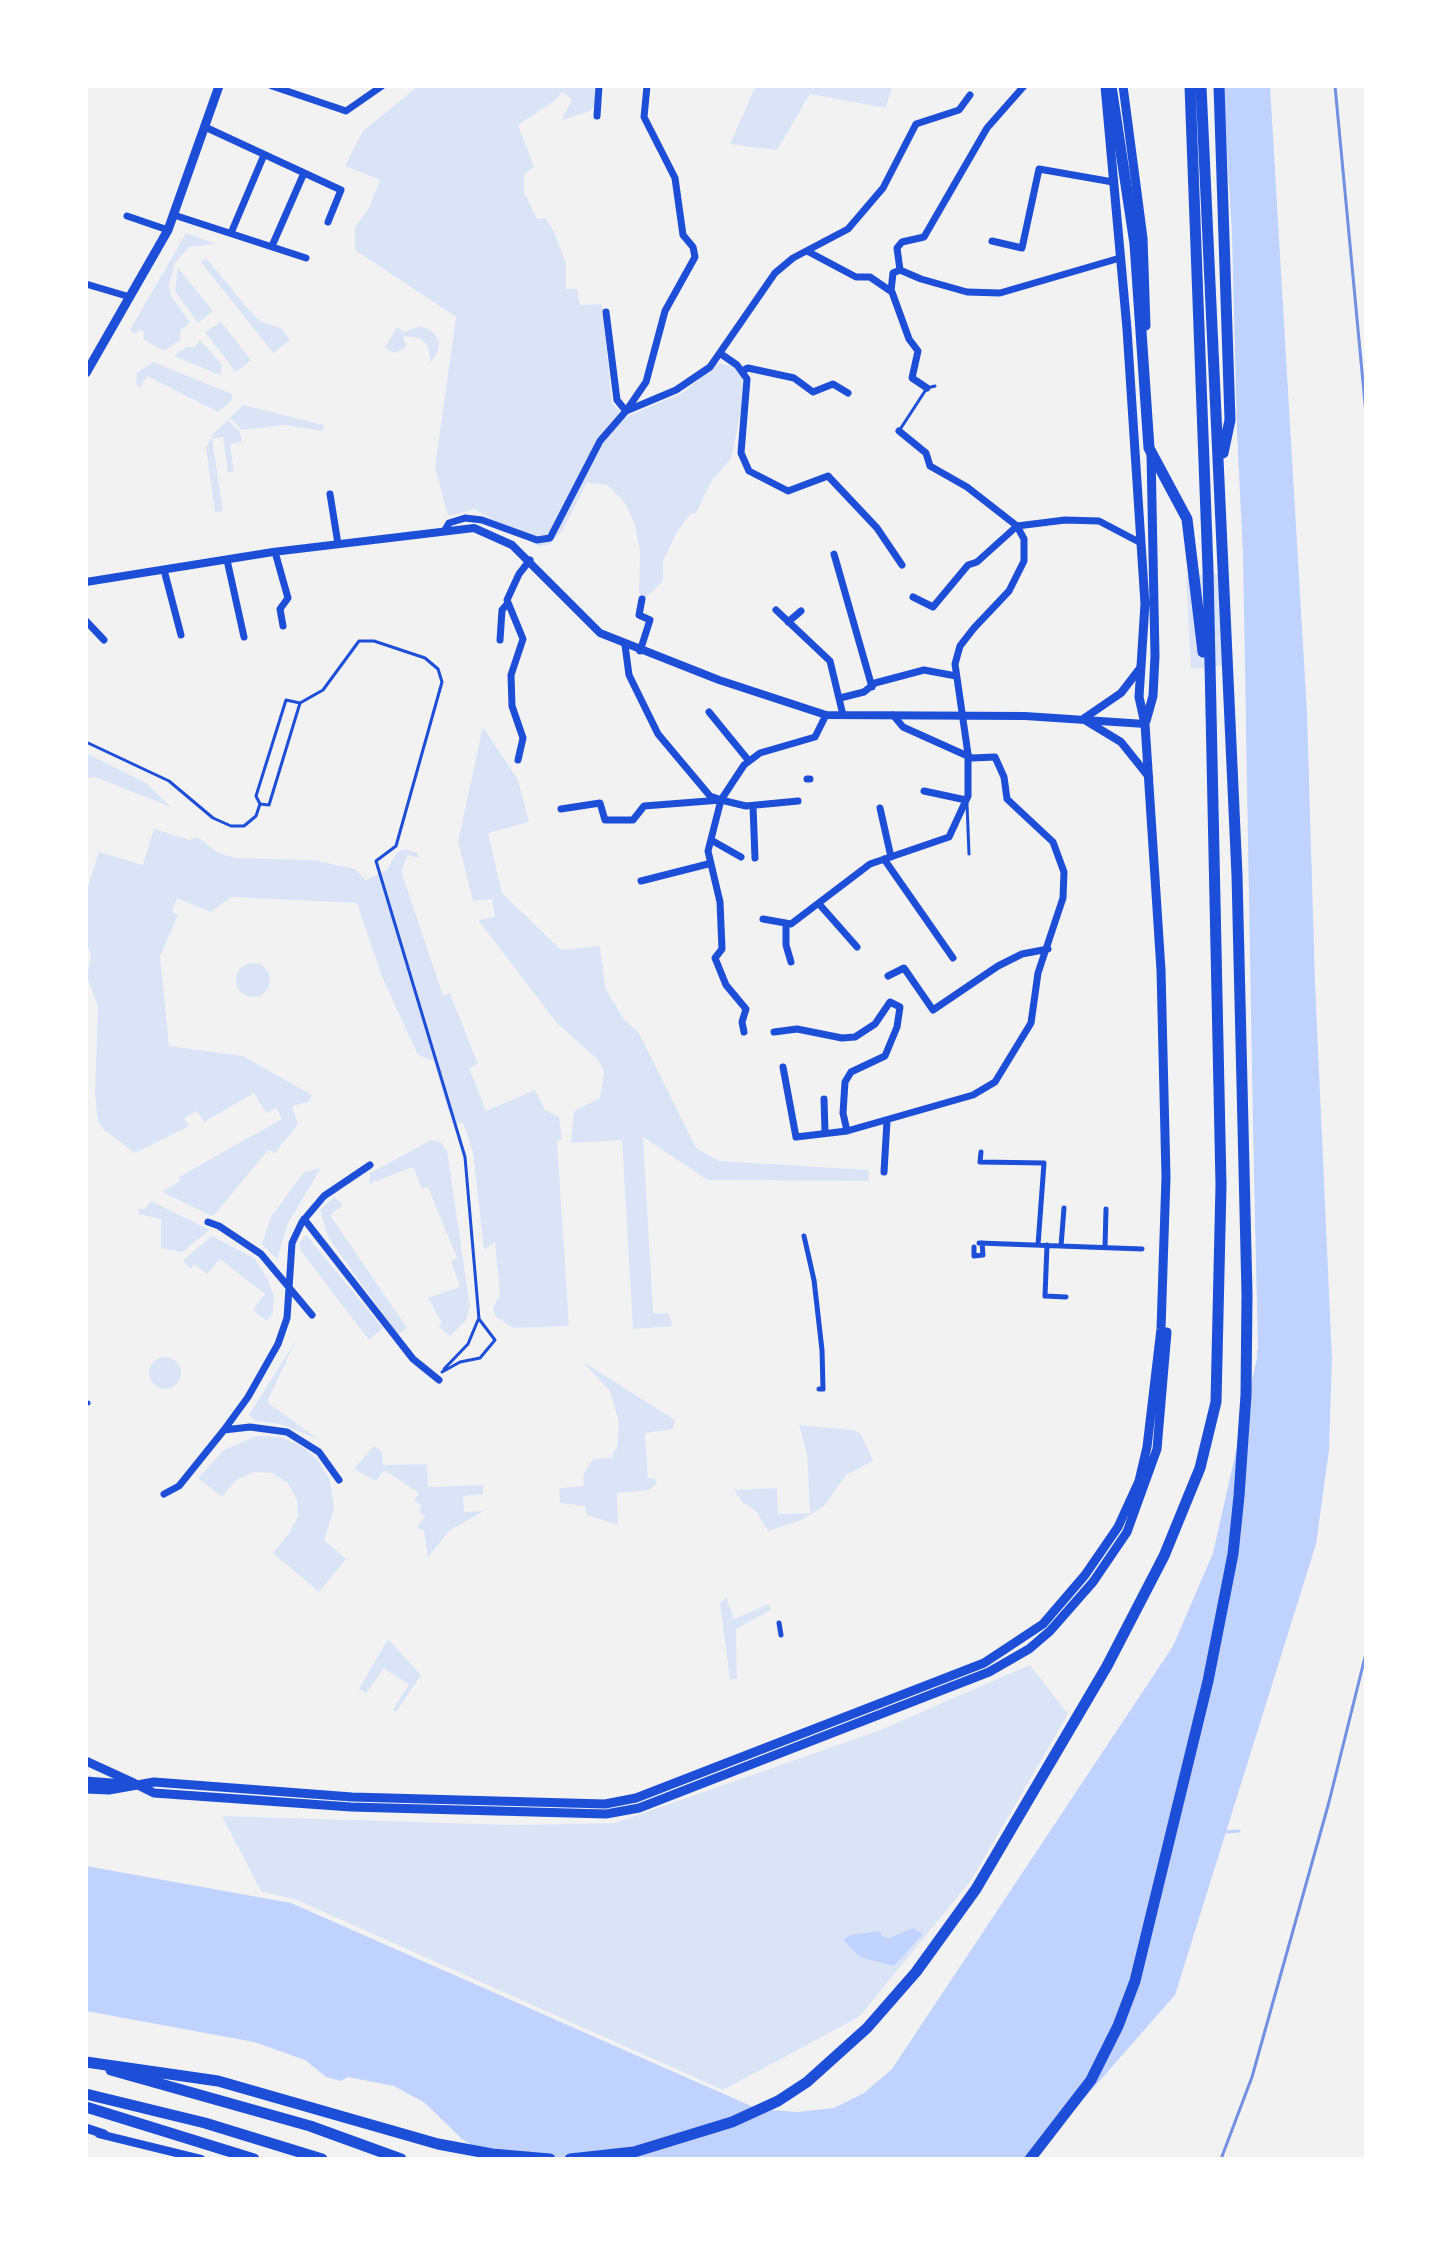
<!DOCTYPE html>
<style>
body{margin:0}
#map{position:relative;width:1452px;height:2245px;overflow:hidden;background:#f2f2f2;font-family:"Times New Roman",serif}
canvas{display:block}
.frame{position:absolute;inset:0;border:88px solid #fff;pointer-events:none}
</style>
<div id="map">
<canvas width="1452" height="2245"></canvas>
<div class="frame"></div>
</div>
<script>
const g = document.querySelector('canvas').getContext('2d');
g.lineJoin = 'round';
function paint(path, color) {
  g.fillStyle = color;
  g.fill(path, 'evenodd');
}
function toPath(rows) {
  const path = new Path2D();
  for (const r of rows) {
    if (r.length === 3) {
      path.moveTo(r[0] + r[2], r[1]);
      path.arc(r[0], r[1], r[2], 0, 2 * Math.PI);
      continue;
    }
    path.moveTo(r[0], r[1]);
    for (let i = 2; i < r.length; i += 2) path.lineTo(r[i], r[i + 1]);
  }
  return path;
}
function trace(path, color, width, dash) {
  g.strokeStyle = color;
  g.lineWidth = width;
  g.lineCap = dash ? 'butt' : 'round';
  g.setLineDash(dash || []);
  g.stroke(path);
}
paint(toPath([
 [418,86,595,86,595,105,590,111,562,120,572,99,562,92,553,102,518,125,534,167,524,175,524,192,537,219,546,218,554,232,566,264,566,289,577,289,580,305,602,304,612,403,626,417,684,392,718,363,735,367,742,375,743,402,731,459,712,480,696,513,690,514,677,532,663,561,663,581,644,599,639,592,640,552,635,525,625,503,607,485,587,482,562,531,549,545,538,546,474,509,448,516,435,467,456,317,355,250,355,227,369,208,380,180,345,166,363,131],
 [756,86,905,86,891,89,886,108,810,94,777,150,730,144],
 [186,233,216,244,189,247,175,263,169,284,171,296,190,322,180,331,180,340,164,351,143,339,144,332,139,329,136,334,130,330],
 [206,258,249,310,261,322,281,328,290,340,273,353,201,262],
 [178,268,213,311,198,323,175,291],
 [221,322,251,360,236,372,205,332],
 [420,326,432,331,439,341,438,351,431,362,428,346,420,338,403,336,406,347,395,353,385,348,397,327,404,332],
 [200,340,222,365,220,375,174,356,186,347,195,347],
 [153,362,232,394,232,400,218,412,147,376,140,388,136,383,137,373],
 [243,405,324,425,323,431,285,425,242,430,230,418],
 [228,420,240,432,242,442,230,444,234,471,228,472,223,437,212,439,223,511,215,512,206,448,213,434],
 [1223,574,1226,665,1191,669,1186,575],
 [483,727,518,780,529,822,488,833,502,893,561,950,600,946,605,987,623,1018,639,1033,696,1148,719,1161,869,1170,868,1181,708,1180,643,1137,653,1313,669,1314,672,1326,633,1329,622,1140,571,1143,574,1111,600,1098,604,1072,599,1061,557,1023,478,920,495,917,492,899,473,901,458,841],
 [86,753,146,783,171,807,95,777,86,778],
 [154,829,190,840,198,837,218,853,235,858,313,860,355,869,366,880,387,870,397,852,405,849,418,853,418,858,408,855,401,871,443,995,450,993,478,1064,469,1068,486,1111,535,1090,545,1110,559,1117,562,1140,557,1141,569,1326,513,1328,495,1316,493,1308,500,1295,495,1242,484,1250,473,1152,463,1123,456,1123,448,1110,434,1061,418,1055,382,977,357,903,231,897,211,912,177,898,172,912,178,915,160,956,169,1046,243,1056,312,1095,309,1102,292,1106,298,1124,275,1153,268,1150,216,1213,212,1216,162,1192,180,1181,179,1177,282,1119,276,1108,266,1113,254,1093,204,1122,197,1111,184,1118,189,1126,135,1153,104,1130,98,1121,95,1094,98,1006,87,977,91,955,86,941,86,893,99,852,143,865],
 [253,980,17],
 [431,1140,440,1142,447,1151,470,1307,466,1320,450,1336,439,1327,442,1323,428,1298,460,1287,451,1261,457,1258,428,1187,422,1189,413,1167,369,1184,370,1173],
 [321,1168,288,1223,277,1259,262,1244,271,1217,304,1172],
 [334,1197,343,1205,330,1215,407,1328,398,1335,328,1237,320,1210],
 [151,1201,210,1230,182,1252,161,1248,161,1219,139,1214,138,1209,145,1209],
 [306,1235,383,1328,369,1340,301,1251,299,1243],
 [212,1236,254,1258,267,1278,274,1295,273,1313,267,1321,253,1310,265,1294,220,1259,207,1274,194,1264,190,1269,183,1260],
 [296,1340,267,1402,318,1439,280,1424,256,1421,249,1415],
 [165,1373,16],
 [582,1361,675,1420,673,1429,645,1433,648,1478,654,1478,657,1483,649,1490,617,1493,618,1525,587,1515,585,1506,560,1503,559,1488,584,1486,583,1475,593,1459,613,1458,613,1452,617,1449,619,1422,610,1391],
 [799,1425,853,1430,861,1434,873,1461,846,1475,824,1506,801,1520,768,1531,756,1511,742,1502,734,1490,777,1488,778,1514,810,1513,807,1454],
 [257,1436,280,1437,301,1446,317,1459,330,1480,334,1509,324,1540,346,1559,319,1592,273,1553,290,1532,298,1516,297,1500,288,1483,272,1473,255,1472,236,1480,222,1497,198,1478,224,1450],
 [374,1446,382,1452,383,1465,427,1464,428,1487,483,1485,483,1494,463,1496,464,1512,484,1511,450,1530,428,1557,424,1531,417,1527,425,1516,419,1512,422,1506,414,1501,419,1493,384,1470,376,1481,354,1469],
 [726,1597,734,1619,769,1604,771,1610,736,1629,737,1679,730,1679,720,1603],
 [388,1639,421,1675,396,1712,393,1709,409,1685,384,1668,366,1693,359,1689],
 [1030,1665,1068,1714,972,1879,859,2017,723,2090,297,1900,261,1891,222,1816,515,1825,615,1823,878,1731]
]), '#dbe4f7');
paint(toPath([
 [1220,86,1270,86,1307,712,1315,983,1332,1359,1329,1450,1316,1544,1175,1995,1031,2159,493,2159,462,2139,425,2103,394,2086,348,2077,341,2081,326,2077,305,2060,254,2042,86,2011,86,1866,291,1903,758,2109,798,2112,834,2108,864,2093,892,2069,1173,1646,1213,1553,1257,1358,1243,554],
 [913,1928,923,1934,894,1966,860,1957,843,1940,850,1935,880,1931,883,1937,890,1938]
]), '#bfd3fe');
paint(toPath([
 [1216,86,1223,86,1232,234,1238,473,1258,1350,1253,1350,1239,554]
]), '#f2f2f2');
trace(toPath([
 [1226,1832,1239,1831]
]), '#bfd3fe', 3);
trace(toPath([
 [899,431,927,388,935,386],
 [300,703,323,690,359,641,374,641,425,658,438,669,442,682,396,846,376,861,465,1157,479,1319,495,1340,480,1358,460,1362,442,1372],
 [86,742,169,781,213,818,231,826,244,826,256,816,260,804,256,796,286,700,300,703,269,805,260,804],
 [967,804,969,854],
 [444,1369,468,1344,478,1320]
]), '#1d4ed8', 3);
trace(toPath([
 [981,1152,980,1162,1044,1163,1038,1245],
 [804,1236,814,1280,822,1350,823,1389,819,1389],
 [979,1243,1142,1249],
 [1047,1245,1045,1296,1066,1297],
 [1061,1246,1064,1208],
 [974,1247,974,1256,983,1255,982,1243],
 [1105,1247,1106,1209],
 [86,1403,88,1403],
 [779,1623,781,1635]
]), '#1d4ed8', 5);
trace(toPath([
 [272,86,346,111,382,86],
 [597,116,599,86],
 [205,127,341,190,328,222],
 [174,215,306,258],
 [127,216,168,230],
 [231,233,264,155],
 [992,241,1022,248,1039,169,1113,182],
 [272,246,304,173],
 [807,251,856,277,870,277,892,292,909,339,918,351,912,378,927,388],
 [900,270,921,279,967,292,1000,293,1120,258],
 [86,284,130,297],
 [891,291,893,273,900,270,897,248,902,242,924,237,987,128,1024,86],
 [606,312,617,400,626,411,646,382,665,311,695,257,693,247,683,235,675,178,644,117,647,86],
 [721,354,737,365,747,379,741,453,749,471,788,491,828,476,877,528,902,565],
 [742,371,748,368,794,378,813,392,833,384,848,393],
 [330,494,338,544],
 [1017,526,1065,520,1099,521,1141,543],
 [445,530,449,523,465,518,482,520,537,540,550,538,600,441,626,411,676,390,710,367,775,273,793,258,848,229,883,188,916,124,959,110,970,95],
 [275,552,288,598,280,609,283,626],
 [834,554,872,687],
 [227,560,244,637],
 [164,570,181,635],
 [913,597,933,607,968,565,977,562,1017,526],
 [776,610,830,661,843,715],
 [86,621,104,640],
 [788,622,801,611],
 [500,640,502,610,508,603],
 [625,645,629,675,658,734,710,796,719,799],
 [640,651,650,620,639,615,642,599],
 [840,698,864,692,875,683,924,670,956,676],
 [709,712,749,761],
 [518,760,523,738,512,706,511,675,523,639,507,600,519,574,530,560],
 [807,779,810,779],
 [924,791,966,800],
 [753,806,755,858],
 [880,808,891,857],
 [561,809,600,803,605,820,633,820,644,806,721,800,746,806,798,801],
 [711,840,741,857],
 [884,859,953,958],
 [641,881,708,864],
 [820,905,857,947],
 [763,919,791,924,870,864,949,837,968,796,968,754,955,664,960,646,974,628,1009,591,1024,561,1024,539,1017,526,967,487,930,466,926,453,899,431],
 [786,924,786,945,791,962],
 [888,976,904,968,933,1010,998,966,1022,954,1048,949],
 [744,1032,742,1022,746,1009,726,985,715,958,722,949,720,902,708,851,721,800,744,765,760,753,815,737,826,715],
 [774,1032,797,1029,842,1038,855,1037,875,1024,890,1002,900,1007,897,1027,885,1056,851,1072,845,1082,843,1113,847,1131],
 [783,1067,796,1137,847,1131,973,1095,995,1082,1031,1023,1038,973,1063,898,1064,872,1053,842,1007,799,1004,777,995,757,972,758,903,727,893,715],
 [824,1099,825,1132],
 [884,1172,887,1121],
 [304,1219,413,1359,439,1380],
 [208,1222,219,1226,261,1254,312,1315],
 [224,1430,250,1427,287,1432,319,1452,339,1480],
 [164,1494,179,1486,224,1430,248,1397,278,1344,287,1318,292,1243,302,1222,324,1196,370,1165]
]), '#1d4ed8', 7);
trace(toPath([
 [86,582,273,552,474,528,512,545,600,633,719,680,826,715,1025,716,1145,724],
 [1141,667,1121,693,1083,719,1121,742,1149,777],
 [99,2134,201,2159]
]), '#1d4ed8', 8);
trace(toPath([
 [1123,86,1143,238,1146,326],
 [86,373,168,230,219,86],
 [1146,721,1153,696,1155,656,1151,453],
 [86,1761,134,1783],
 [86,1781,123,1784],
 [138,1785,154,1793,351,1807,606,1814,639,1808,989,1672,1029,1649,1050,1631,1093,1582,1127,1532,1157,1449,1167,1332],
 [86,1789,109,1790,154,1782,352,1797,605,1804,636,1798,984,1663,1043,1624,1085,1575,1118,1527,1139,1481,1147,1447,1161,1329,1166,1177,1161,970,1145,724,1139,697,1145,604,1127,329,1105,86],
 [86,2128,104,2134]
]), '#1d4ed8', 9);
trace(toPath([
 [1111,86,1135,244,1149,448,1187,519,1203,652],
 [1219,86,1230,420,1223,453],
 [86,2062,218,2081,438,2144,492,2154,550,2159],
 [111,2070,310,2126,401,2159],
 [86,2094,205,2123,322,2159],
 [86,2107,254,2159],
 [570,2159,634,2152,732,2122,778,2101,807,2082,867,2028,916,1972,976,1889,1107,1666,1164,1556,1200,1468,1216,1402,1221,1185,1208,569,1190,86],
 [1030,2159,1091,2080,1118,2026,1135,1981,1208,1681,1233,1554,1239,1496,1246,1395,1247,1294,1237,875,1201,86]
]), '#1d4ed8', 11);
trace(toPath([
 [1335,86,1366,414],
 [1221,2159,1252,2077,1329,1802,1366,1653]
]), '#7290e2', 3);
</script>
